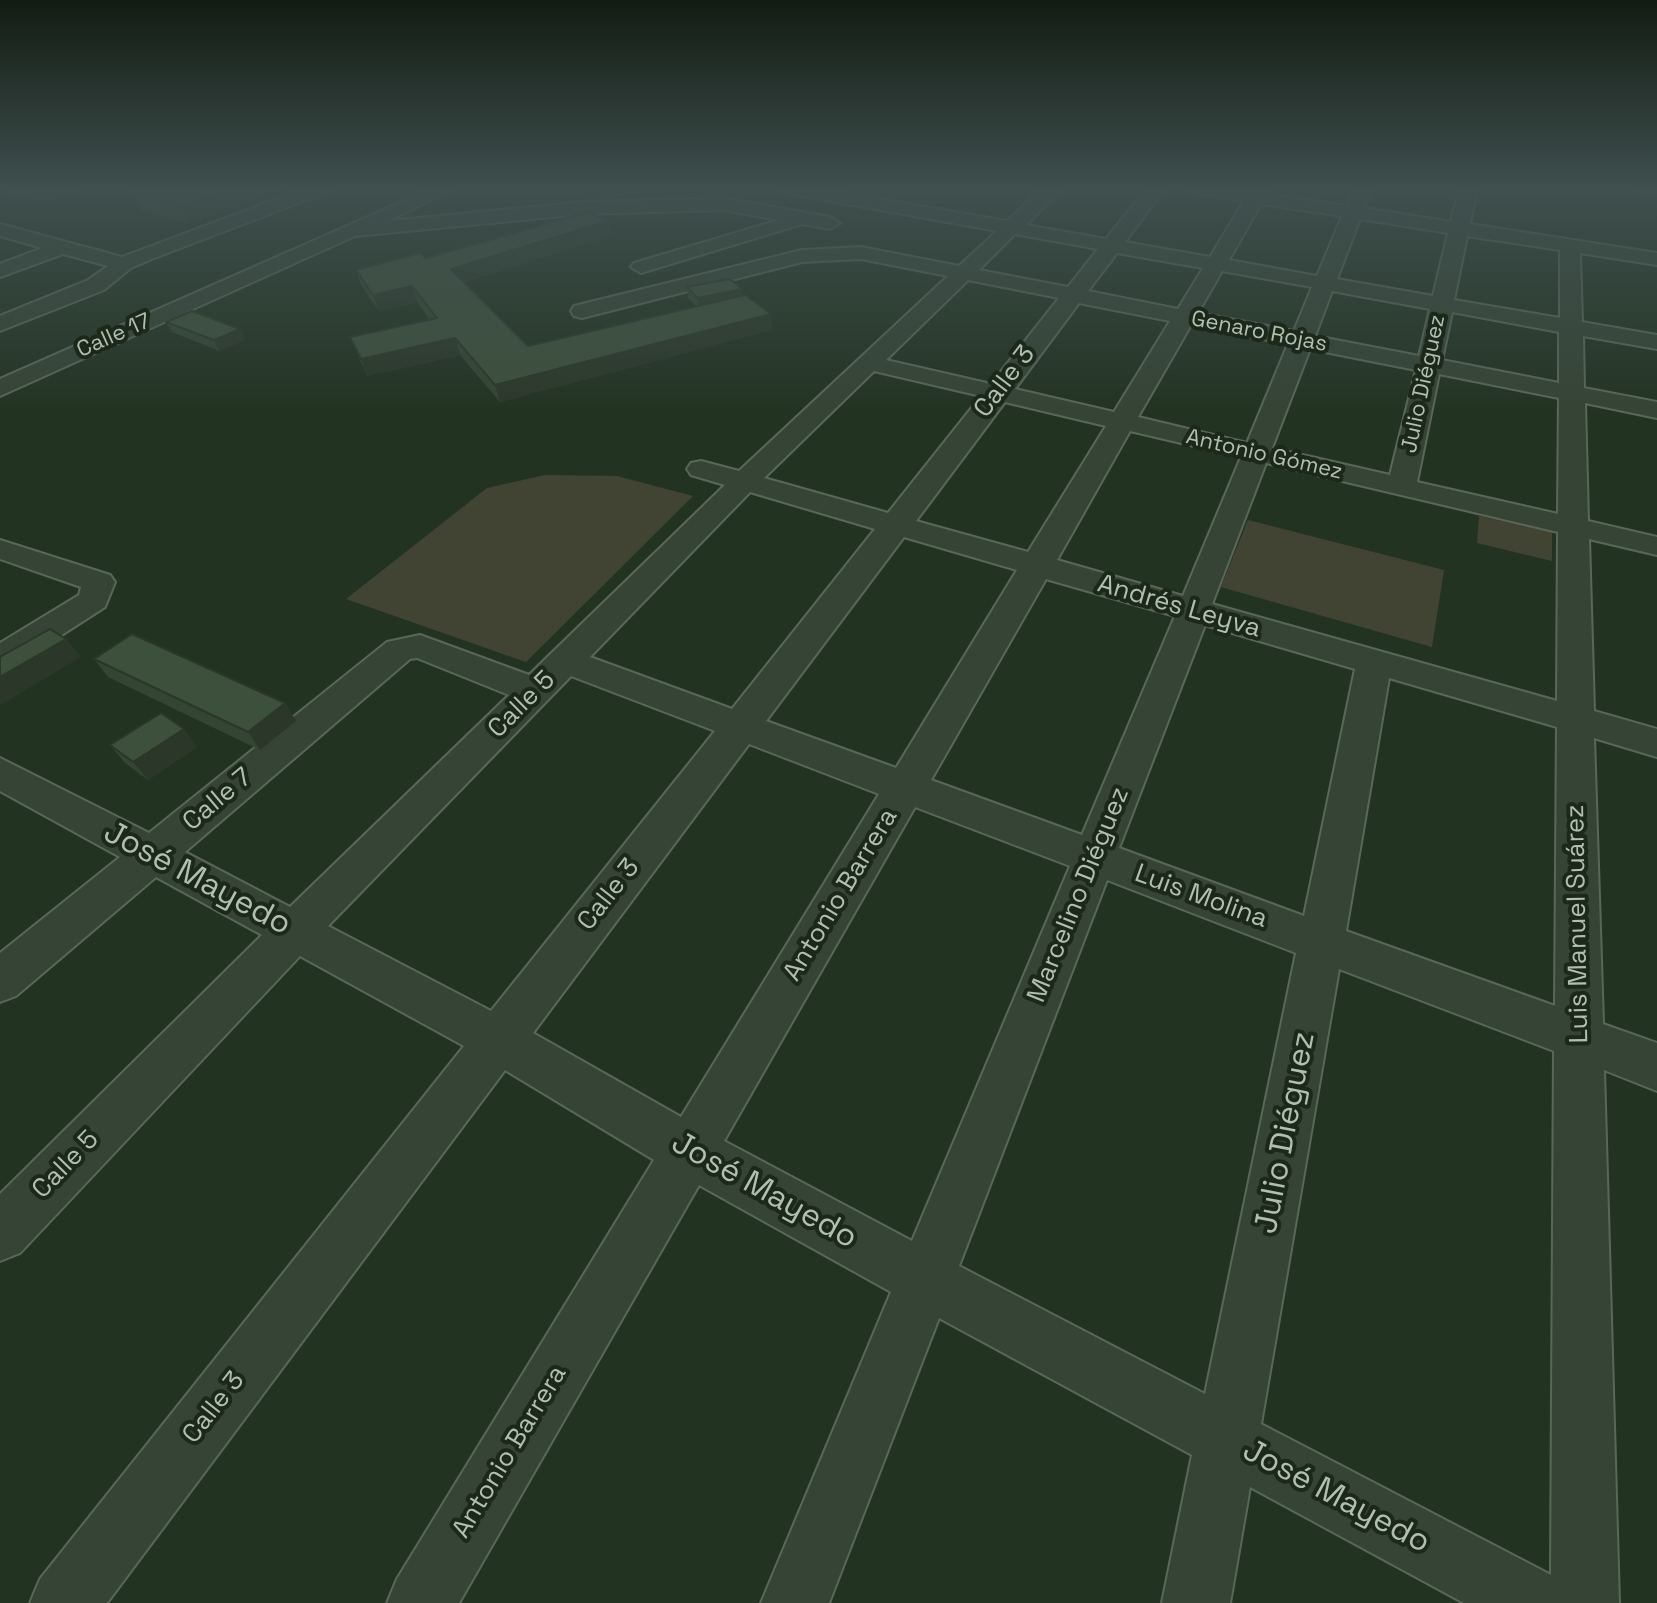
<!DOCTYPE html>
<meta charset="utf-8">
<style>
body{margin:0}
canvas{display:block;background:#233322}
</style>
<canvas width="1657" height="1603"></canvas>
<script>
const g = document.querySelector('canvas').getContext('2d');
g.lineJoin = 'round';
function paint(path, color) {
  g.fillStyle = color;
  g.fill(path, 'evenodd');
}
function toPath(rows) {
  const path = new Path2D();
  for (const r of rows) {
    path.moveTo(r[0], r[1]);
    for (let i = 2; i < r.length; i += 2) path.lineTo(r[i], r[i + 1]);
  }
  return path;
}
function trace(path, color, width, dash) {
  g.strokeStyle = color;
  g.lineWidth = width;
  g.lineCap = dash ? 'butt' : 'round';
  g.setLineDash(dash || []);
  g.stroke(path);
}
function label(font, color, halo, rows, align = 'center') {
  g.font = font + ' "Space Grotesk",sans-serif';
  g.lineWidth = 8;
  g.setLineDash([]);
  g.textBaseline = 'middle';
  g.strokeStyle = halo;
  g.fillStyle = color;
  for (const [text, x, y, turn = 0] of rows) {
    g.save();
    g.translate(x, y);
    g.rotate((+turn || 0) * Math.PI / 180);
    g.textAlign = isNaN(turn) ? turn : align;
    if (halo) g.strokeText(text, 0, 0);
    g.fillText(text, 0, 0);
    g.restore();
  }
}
paint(toPath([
 [545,475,617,476,693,496,526,662,346,599,487,488],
 [1479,516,1552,532,1552,561,1477,543],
 [1248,520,1444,570,1432,647,1221,587]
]), '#414433');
const minor = toPath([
 [306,188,330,188,327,192,152,259,131,268,104,290,0,331,0,316,88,280,108,266,63,254,0,277,0,264,42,248,0,236,0,224,122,257,306,188],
 [433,188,456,188,388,221,584,202,723,198,830,217,840,223,830,229,802,224,641,273,631,267,634,263,779,220,723,210,584,214,355,236,0,396,0,379,433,188],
 [777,188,814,188,1007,221,1043,188,1062,188,1026,225,1106,239,1147,188,1165,188,1125,242,1210,257,1244,201,1195,193,1186,188,1250,191,1252,188,1270,188,1267,194,1347,206,1354,188,1372,188,1364,208,1451,222,1459,188,1477,188,1470,224,1657,253,1657,265,1580,253,1582,322,1657,335,1657,349,1583,336,1584,388,1657,402,1657,418,1585,403,1588,521,1657,537,1657,555,1589,539,1594,711,1657,729,1657,757,1594,738,1603,1024,1657,1043,1657,1091,1604,1070,1619,1603,1464,1603,1250,1487,1230,1603,1162,1603,1192,1455,939,1318,829,1603,761,1603,891,1292,699,1185,459,1603,387,1603,397,1579,654,1160,505,1070,107,1603,30,1603,40,1579,464,1046,300,956,20,1253,0,1261,0,1194,262,935,156,877,16,996,0,1002,0,953,120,857,0,791,0,758,149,833,387,642,420,635,529,675,725,485,691,475,687,469,691,463,701,461,739,471,948,276,861,259,802,262,582,318,574,316,571,311,574,306,802,250,861,247,959,266,997,231,786,193,777,188],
 [1261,204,1342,216,1317,276,1229,260,1261,204],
 [1360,219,1448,233,1433,296,1337,279,1360,219],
 [1015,234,1098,249,1068,287,979,270,1015,234],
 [1467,236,1560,250,1560,318,1454,300,1467,236],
 [1117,253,1203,268,1178,309,1088,291,1117,253],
 [1222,271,1312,287,1294,331,1198,313,1222,271],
 [968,280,1059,298,991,384,886,360,968,280],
 [1332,291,1430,309,1419,356,1315,336,1332,291],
 [1079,303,1170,321,1114,412,1015,389,1079,303],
 [1452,312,1559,332,1559,383,1442,360,1452,312],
 [1191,325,1288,344,1247,443,1138,417,1191,325],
 [1310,349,1416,370,1390,475,1272,448,1310,349],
 [874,371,981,396,888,513,764,478,874,371],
 [1439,374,1559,398,1558,514,1417,482,1439,374],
 [1005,402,1106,426,1028,552,916,521,1005,402],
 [1130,431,1241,457,1183,596,1057,560,1130,431],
 [1266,463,1558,532,1557,701,1212,604,1266,463],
 [750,492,875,529,732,709,590,657,750,492],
 [904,537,1017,570,896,768,766,721,904,537],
 [1046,579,1175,616,1082,835,931,780,1046,579],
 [1205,625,1355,669,1304,916,1119,848,1205,625],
 [417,658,509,695,290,907,185,852,410,659,417,658],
 [571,676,715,731,491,1011,328,926,571,676],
 [1389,678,1557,727,1555,1006,1346,931,1389,678],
 [749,744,879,794,681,1117,533,1033,749,744],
 [915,807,1070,866,912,1241,724,1141,915,807],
 [1107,880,1296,953,1205,1394,959,1266,1107,880],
 [1339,969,1554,1051,1551,1575,1261,1424,1339,969],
 [0,540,110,575,115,582,105,607,12,667,0,671,0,643,79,595,81,587,0,559,0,540]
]);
const major = toPath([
 [1634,188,1657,188,1657,195,1637,192,1634,188]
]);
trace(minor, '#596758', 4);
trace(major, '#3f4d3e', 4);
paint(minor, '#364435');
paint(major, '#546453');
paint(toPath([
 [3,188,90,188,47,202,8,195],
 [145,188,290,188,190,224,141,211,132,192],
 [608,221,611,236,464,282,528,346,697,307,688,298,687,287,742,289,742,296,771,314,772,330,500,402,460,355,367,376,350,337,430,320,417,302,379,311,361,285,356,270,426,258],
 [166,322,240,329,245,340,219,351,172,332],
 [94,659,285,703,296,721,260,750,108,677],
 [110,745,197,747,148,780,125,763]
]), '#344533');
paint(toPath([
 [39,188,90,188,47,202],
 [231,188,290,188,190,224,181,205],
 [608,221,611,236,455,284,451,269],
 [412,286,417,302,379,311,373,295],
 [742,289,743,300,699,309,698,298],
 [771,314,772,330,500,402,495,385],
 [240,329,245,340,219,351,214,340],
 [455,338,460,355,367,376,361,359],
 [66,639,81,657,0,705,0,677],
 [285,703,296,721,260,750,248,732],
 [184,729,197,747,148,780,133,762]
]), '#2b3829');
const building = toPath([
 [145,188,231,188,181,205,132,192,145,188],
 [588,212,608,221,451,269,528,346,745,295,771,314,495,385,455,338,361,359,350,337,437,318,412,286,373,295,356,270,420,253,426,258,588,212],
 [730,279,742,289,698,298,687,287,730,279],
 [192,311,240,329,214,340,166,322,192,311],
 [50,629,66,639,0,677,0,657,50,629],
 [132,634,285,703,248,732,94,659,132,634],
 [161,713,184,729,133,762,110,745,161,713]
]);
paint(building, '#3d503b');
trace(building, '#2b3829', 2);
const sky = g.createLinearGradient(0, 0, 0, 412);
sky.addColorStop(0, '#131c13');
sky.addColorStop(0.46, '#3f504f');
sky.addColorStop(1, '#3f504f00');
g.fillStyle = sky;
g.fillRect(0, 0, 1657, 412);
label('22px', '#b0c0af', '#1b281a', [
 ["Genaro Rojas",1259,332,11],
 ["Calle 17",114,336,-24],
 ["Julio Diéguez",1424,384,-78],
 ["Antonio Gómez",1264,455,13]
]);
label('26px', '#b0c0af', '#1b281a', [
 ["Calle 3",1005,382,-53],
 ["Andrés Leyva",1179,607,16],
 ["Calle 5",522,705,-45],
 ["Calle 7",218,800,-40],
 ["Calle 3",609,895,-52],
 ["Antonio Barrera",841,895,-59],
 ["Marcelino Diéguez",1079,895,-68],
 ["Luis Molina",1201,897,20],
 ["Luis Manuel Suárez",1578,924,-91],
 ["Calle 5",66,1165,-46],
 ["Calle 3",214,1408,-52],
 ["Antonio Barrera",510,1452,-59]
]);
label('32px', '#b0c0af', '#1b281a', [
 ["José Mayedo",197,879,28],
 ["Julio Diéguez",1286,1133,-79],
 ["José Mayedo",764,1191,29],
 ["José Mayedo",1336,1497,28]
]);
</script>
